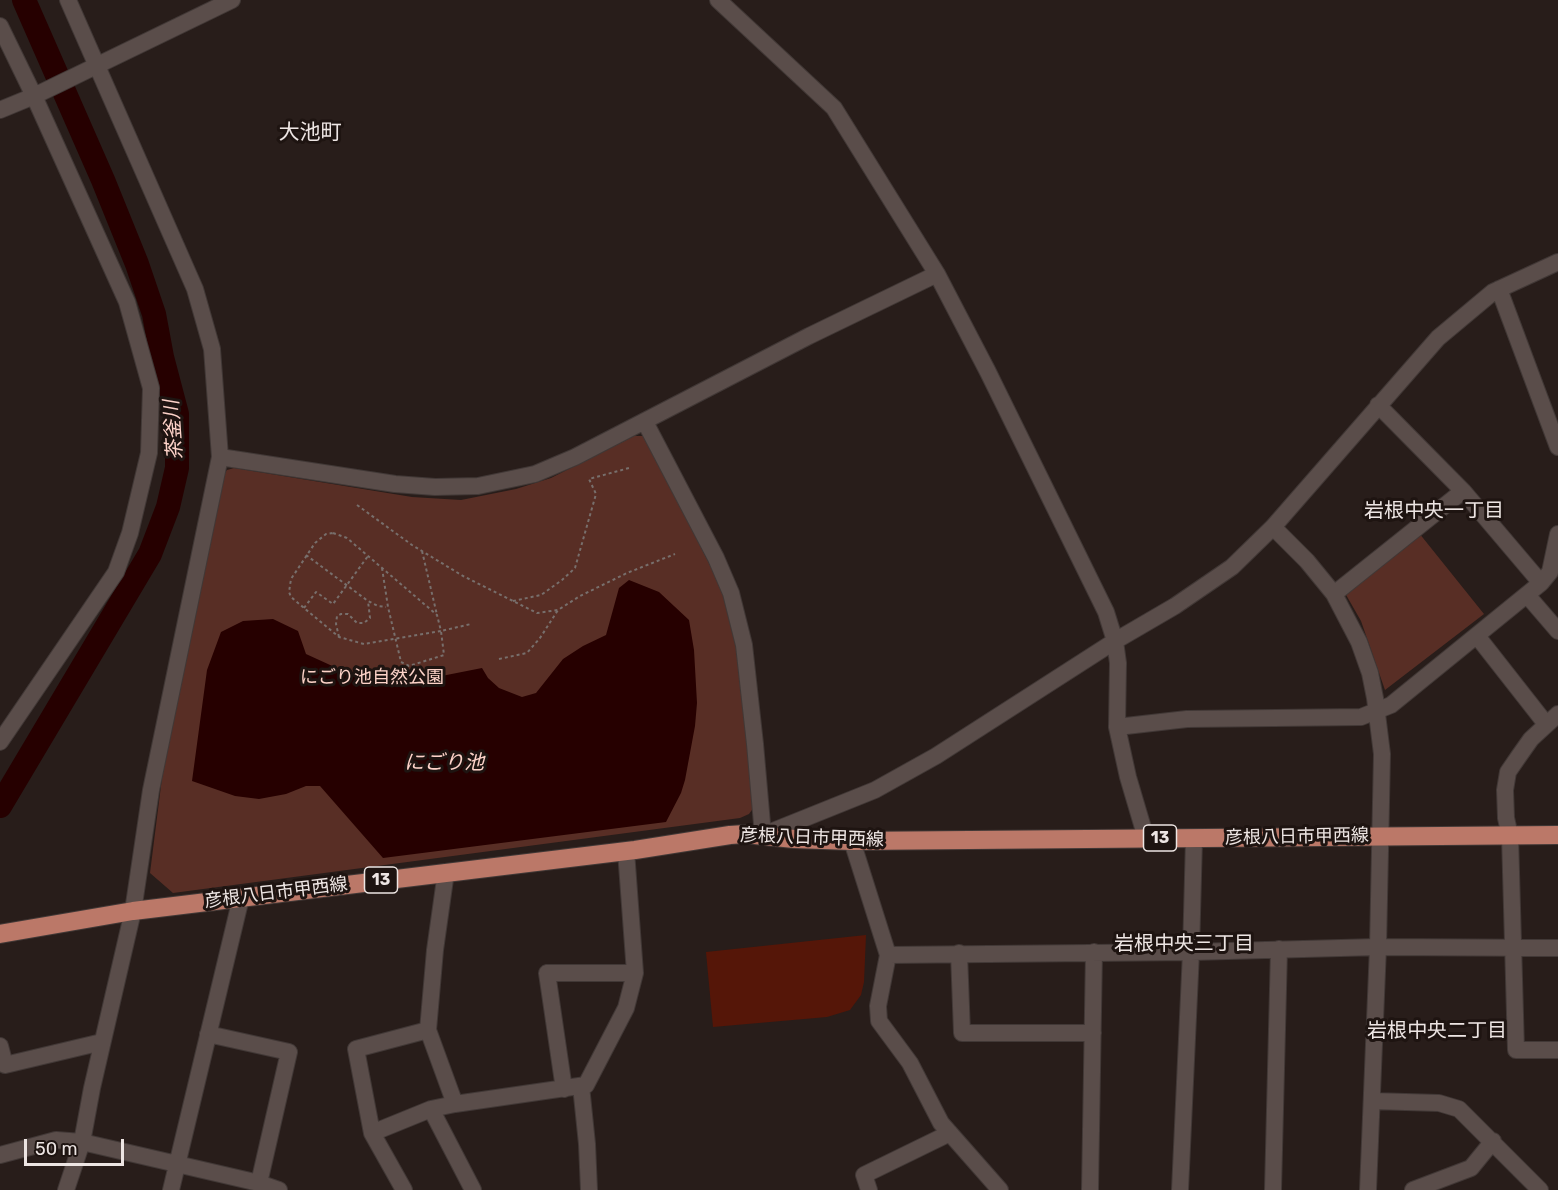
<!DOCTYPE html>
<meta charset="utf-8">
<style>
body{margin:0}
#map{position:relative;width:1558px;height:1190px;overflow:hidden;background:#281d1a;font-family:Rubik,sans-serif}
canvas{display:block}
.scale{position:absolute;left:24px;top:1139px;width:100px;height:27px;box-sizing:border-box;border:3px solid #ede5e3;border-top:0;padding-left:8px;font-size:18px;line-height:21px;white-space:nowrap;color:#ede5e3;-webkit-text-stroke:4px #1e1411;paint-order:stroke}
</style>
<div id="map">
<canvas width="1558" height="1190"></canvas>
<div class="scale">50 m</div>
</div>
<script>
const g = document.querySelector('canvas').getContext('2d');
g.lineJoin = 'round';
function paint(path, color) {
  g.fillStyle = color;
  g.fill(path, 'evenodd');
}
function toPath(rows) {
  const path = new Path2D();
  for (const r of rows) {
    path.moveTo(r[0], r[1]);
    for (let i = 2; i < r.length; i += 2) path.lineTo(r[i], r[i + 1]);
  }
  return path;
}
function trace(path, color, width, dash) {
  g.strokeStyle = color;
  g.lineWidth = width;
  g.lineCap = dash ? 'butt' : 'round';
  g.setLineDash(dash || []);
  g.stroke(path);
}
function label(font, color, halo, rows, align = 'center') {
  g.font = font + ' Rubik,"Noto Sans JP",sans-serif';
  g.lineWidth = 6;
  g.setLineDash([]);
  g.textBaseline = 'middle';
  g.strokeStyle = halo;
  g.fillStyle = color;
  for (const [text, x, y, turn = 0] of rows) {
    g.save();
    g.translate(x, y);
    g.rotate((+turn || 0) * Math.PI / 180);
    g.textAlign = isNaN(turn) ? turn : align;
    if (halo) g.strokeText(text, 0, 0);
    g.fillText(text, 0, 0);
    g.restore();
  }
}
paint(toPath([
 [634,436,645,436,720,585,736,636,754,807,749,814,740,818,173,893,150,873,164,762,222,477,227,470,234,468,412,497,461,500,516,489,551,478],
 [1419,533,1484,614,1385,690,1361,621,1345,593]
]), '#582e25');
paint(toPath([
 [629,580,659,592,689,620,694,650,697,703,695,726,685,780,681,793,666,822,383,858,320,786,306,786,286,794,259,799,235,796,192,781,207,670,221,632,243,621,273,619,298,631,306,654,363,680,396,685,482,668,488,678,499,688,522,697,536,693,563,659,583,646,606,635,619,588]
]), '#260000');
trace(toPath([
 [0,806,150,554,168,507,177,468,177,414,162,357,154,314,137,264,103,180,24,0]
]), '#260000', 24);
paint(toPath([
 [866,935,864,982,861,995,850,1010,827,1017,713,1027,706,952]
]), '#551608');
const minor = toPath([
 [718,0,834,108,937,274,988,372,1106,612,1115,641,1118,663,1117,727,1128,777,1146,838],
 [0,26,34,96,127,302,151,388,149,453,130,533,116,572,0,742],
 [0,110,34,96,232,0],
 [1499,289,1558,447],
 [645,422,716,558,731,593,744,645,755,744,763,835,875,790,936,756,1115,641,1175,606,1232,567,1273,527,1438,338,1493,292,1558,262],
 [220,457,395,484,435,487,478,486,535,474,575,457,809,336,937,274],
 [1273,527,1307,561,1334,594,1359,642,1370,673,1375,698,1382,754,1378,947,1368,1190],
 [1541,583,1550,572,1558,534],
 [1334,594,1463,491],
 [1527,595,1558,631],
 [1477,636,1546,724],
 [1558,714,1531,739,1519,756,1508,772,1505,790,1506,818,1510,836,1516,1050,1558,1050],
 [1117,727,1187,719,1361,717,1391,705,1541,583,1463,491,1378,405],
 [852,841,888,955,878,1006,879,1021,910,1063,941,1123,1000,1190],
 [446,872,435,950,428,1030,455,1104],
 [959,953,962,1033,1093,1033],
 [888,955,1191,952,1378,947,1558,948],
 [208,1034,289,1052,259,1183],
 [0,1046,5,1065,102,1042],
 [581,1086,587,1144,589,1190],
 [564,1089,547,973,635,973],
 [1372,1101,1439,1103,1459,1109,1540,1190],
 [431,1109,473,1190],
 [372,1133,431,1109,455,1104,586,1085,626,1008,635,973,626,851],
 [0,1155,56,1140,82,1142,259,1183,279,1190],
 [66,1190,82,1142,92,1088,133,911,151,790,220,457,212,349,195,289,68,0],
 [171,1190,241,898],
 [404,1190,372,1133,356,1049,428,1030],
 [869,1190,864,1175,950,1133],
 [1090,1190,1094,952],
 [1180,1190,1191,952,1194,839],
 [1273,1190,1279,949],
 [1413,1190,1471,1168,1493,1141]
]);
const major = toPath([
 [0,934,133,911,635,850,730,835,745,834,794,839,852,841,1558,835]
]);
trace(minor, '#413836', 18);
trace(major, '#413836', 20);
trace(toPath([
 [357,505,412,545,463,576,537,613,558,610,580,596,627,573,675,554],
 [333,533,347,538,437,615,441,631,364,644,339,637,304,608,291,597,289,592,291,579,315,543,326,534,333,533],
 [422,551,437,615],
 [306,555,368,601,378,606,386,607],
 [382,568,388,607,401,662,409,666,444,655,441,631,471,624],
 [513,601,541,595,562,580,575,568,596,494,589,479,629,468],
 [304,608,316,592,333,604,368,556],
 [339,637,336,624,337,616,341,614,348,614,357,623,364,623,370,618,368,601],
 [499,659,527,653,540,638,558,610]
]), '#786f6c', 2, [3, 3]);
trace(minor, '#5a4d4a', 16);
trace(major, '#bb7868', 18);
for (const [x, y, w] of [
 [1160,838,33],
 [381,880,33]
]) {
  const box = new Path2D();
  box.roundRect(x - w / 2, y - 13, w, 26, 4.5);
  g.fillStyle = '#1e1411';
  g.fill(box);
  trace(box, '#ede5e3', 1.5);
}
label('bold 16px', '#ede5e3', null, [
 ["13",1160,838],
 ["13",381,880]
]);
label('18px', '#fdd3c8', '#1e1411', [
 ["にごり池自然公園",372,678]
]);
label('18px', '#ede5e3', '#1e1411', [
 ["彦根八日市甲西線",1297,837,-1],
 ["彦根八日市甲西線",812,838,2],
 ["彦根八日市甲西線",276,893,-7]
]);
label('italic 20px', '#fed3c9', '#1e1411', [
 ["茶釜川",174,430,-94],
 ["にごり池",444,763]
]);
label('20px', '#ede5e3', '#1e1411', [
 ["岩根中央一丁目",1434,511],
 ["岩根中央三丁目",1184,944],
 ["岩根中央二丁目",1437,1031]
]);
label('21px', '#ede5e3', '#1e1411', [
 ["大池町",310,133]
]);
</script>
